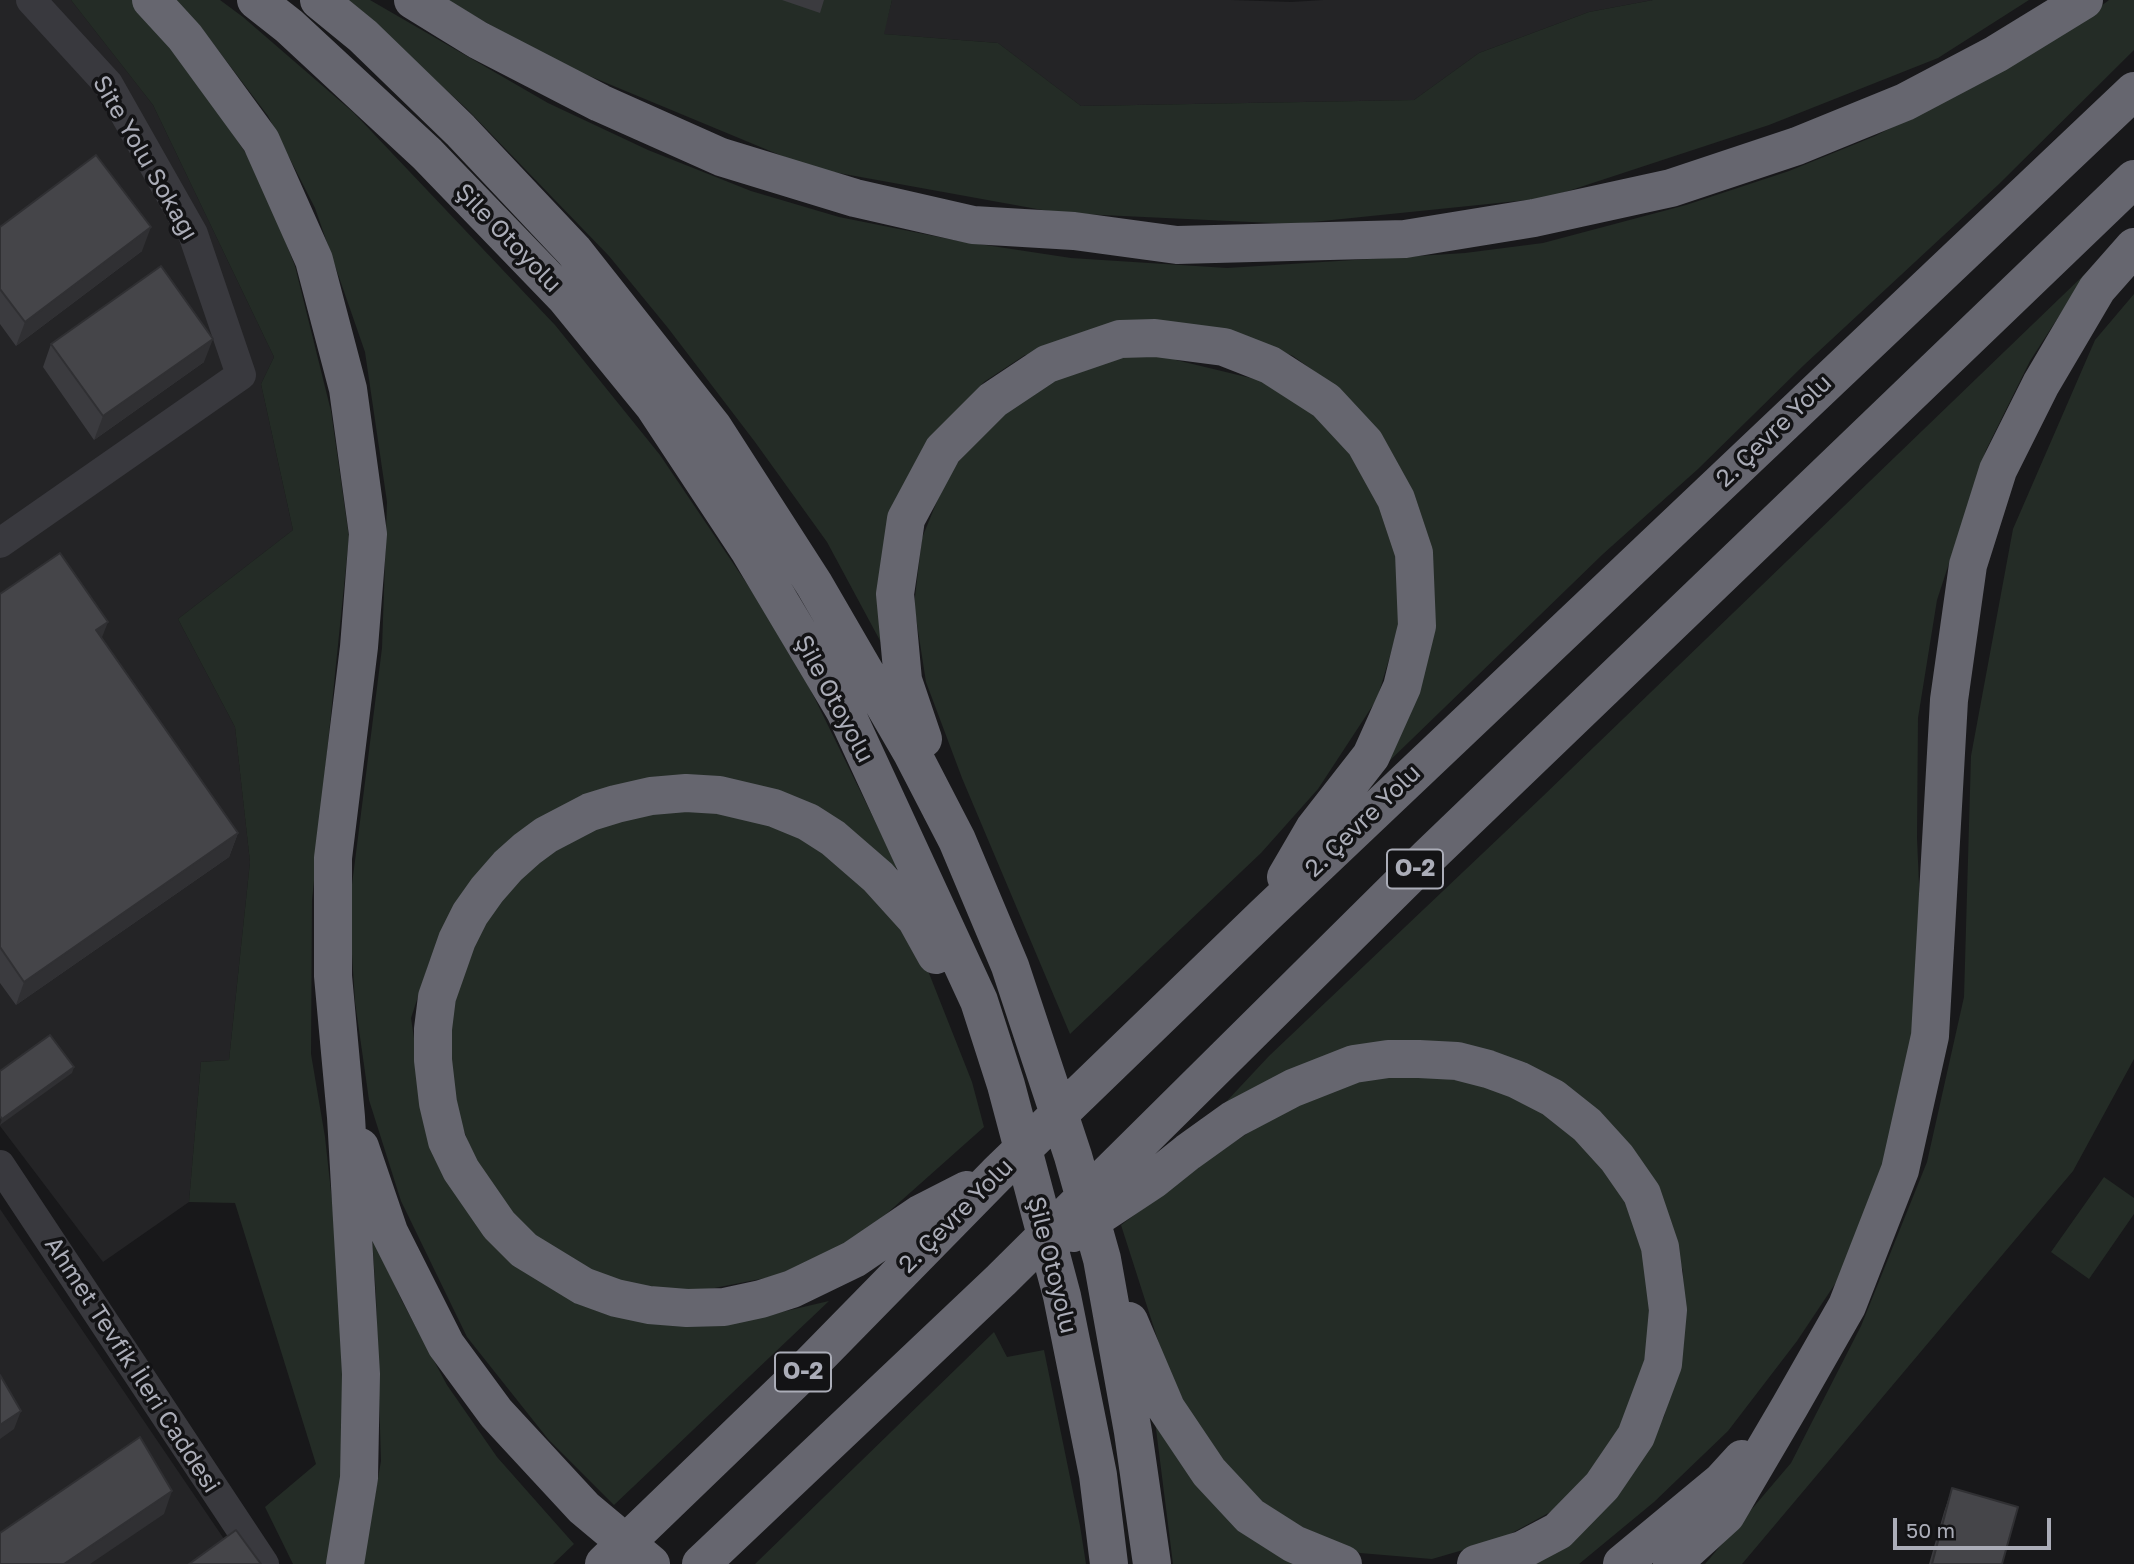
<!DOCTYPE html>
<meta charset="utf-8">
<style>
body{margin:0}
#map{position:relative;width:2134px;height:1564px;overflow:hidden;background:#18181a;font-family:"Golos Text",sans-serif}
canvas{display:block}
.scale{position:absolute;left:1893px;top:1518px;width:158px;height:32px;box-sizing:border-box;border:4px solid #abadb8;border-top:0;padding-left:9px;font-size:21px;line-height:24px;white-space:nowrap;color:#abadb8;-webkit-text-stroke:5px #131315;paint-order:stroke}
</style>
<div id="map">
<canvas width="2134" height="1564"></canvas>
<div class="scale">50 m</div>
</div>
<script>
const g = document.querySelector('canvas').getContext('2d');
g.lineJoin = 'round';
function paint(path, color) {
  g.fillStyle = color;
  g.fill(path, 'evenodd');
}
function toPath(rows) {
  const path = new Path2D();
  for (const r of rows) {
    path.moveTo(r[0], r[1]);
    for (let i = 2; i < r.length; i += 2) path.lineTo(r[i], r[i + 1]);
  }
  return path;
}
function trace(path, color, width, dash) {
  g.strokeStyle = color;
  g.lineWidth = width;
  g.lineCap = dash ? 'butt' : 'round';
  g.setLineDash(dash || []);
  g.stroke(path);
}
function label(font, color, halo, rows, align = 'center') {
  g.font = font + ' "Golos Text",sans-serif';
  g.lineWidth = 7;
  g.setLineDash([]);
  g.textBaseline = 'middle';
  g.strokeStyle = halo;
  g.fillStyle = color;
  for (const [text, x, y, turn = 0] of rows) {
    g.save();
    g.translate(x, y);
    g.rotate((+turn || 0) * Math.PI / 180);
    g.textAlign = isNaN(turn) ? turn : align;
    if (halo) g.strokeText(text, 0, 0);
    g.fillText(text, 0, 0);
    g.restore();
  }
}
paint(toPath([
 [0,0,71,0,153,105,274,357,261,384,293,530,178,619,235,727,250,862,229,1060,201,1062,189,1202,103,1262,0,1126],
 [892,0,1231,0,1291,2,1323,0,1653,0,1589,12,1479,53,1414,100,1081,106,998,43,883,34],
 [0,1209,241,1564,0,1564]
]), '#242426');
paint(toPath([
 [71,0,135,0,164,31,257,170,295,266,331,411,349,537,312,900,311,1054,325,1137,349,1356,348,1471,330,1564,293,1564,265,1507,316,1464,235,1203,189,1202,201,1062,229,1060,250,862,235,727,178,619,293,530,261,384,274,357,153,105],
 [174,0,220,0,243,17,354,113,555,325,660,455,789,646,899,870,808,807,725,780,537,825,430,960,411,1018,423,1099,570,1295,756,1318,829,1301,614,1505,548,1439,467,1337,401,1201,369,1100,355,1002,349,908,382,648,387,502,365,352,315,208,268,116,199,25],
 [346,0,370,0,548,103,648,150,751,191,839,217,959,241,1071,258,1227,268,1465,253,1543,243,1686,205,1789,171,1875,136,1972,87,2073,27,2109,0,2134,0,2134,50,1999,184,1804,365,1698,469,1603,554,1379,771,1431,611,1339,389,1293,356,1244,336,1025,355,984,382,943,426,884,648,827,542,755,442,668,328,609,256,466,108],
 [447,0,892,0,884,34,998,43,1081,106,1414,100,1479,53,1589,12,1653,0,2029,0,1938,58,1769,125,1547,198,1293,224,1059,213,811,168,551,60],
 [2088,271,2030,361,1986,450,1937,600,1918,718,1917,838,1920,907,1917,1027,1896,1123,1855,1254,1797,1341,1728,1431,1654,1502,1579,1564,1528,1564,1629,1474,1664,1417,1684,1342,1683,1271,1665,1216,1481,1052,1225,1103,1269,1056,1541,798],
 [2134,294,2134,1059,2073,1171,1742,1564,1705,1564,1791,1463,1861,1326,1927,1162,1964,997,1971,756,2013,529,2095,340],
 [1175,353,1176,360,1263,381,1324,419,1372,480,1398,549,1399,626,1377,699,1318,789,1261,853,1070,1034,962,778,926,682,914,605,922,538,949,472,1025,389,1111,358],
 [655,806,720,806,791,830,860,877,919,948,972,1082,984,1127,866,1232,786,1274,699,1291,619,1284,554,1255,508,1211,476,1164,459,1117,450,1073,450,1033,459,971,493,906,533,860,596,824],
 [1381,1073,1482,1082,1537,1102,1622,1186,1652,1258,1655,1332,1615,1446,1554,1510,1501,1539,1432,1559,1360,1553,1281,1519,1222,1464,1170,1378,1121,1225,1213,1156,1271,1118,1326,1088],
 [2104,1177,2134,1198,2134,1214,2089,1279,2051,1252],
 [372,1236,402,1301,447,1385,497,1457,574,1544,553,1564,363,1564,381,1461,376,1296],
 [994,1332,1007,1357,1044,1350,1080,1526,1086,1564,755,1564],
 [1154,1413,1310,1564,1173,1564]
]), '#242c26');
trace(toPath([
 [0,543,241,375,193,234,108,84,31,0],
 [0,1165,264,1564]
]), '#39393e', 30);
trace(toPath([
 [151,0,185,37,261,141,314,260,348,389,368,534,359,647,333,858,333,976,346,1117,361,1374,359,1478,345,1564],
 [256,0,289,26,427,154,565,297,654,406,749,550,845,711,979,1001,1006,1085,1062,1296,1098,1475,1109,1564],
 [319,0,363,36,460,130,574,251,713,427,814,584,912,753,957,840,1010,966,1073,1156,1102,1259,1133,1432,1152,1564],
 [413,0,478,40,600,103,721,157,855,198,973,225,1074,231,1177,245,1405,239,1534,218,1671,188,1797,146,1905,102,1996,54,2084,0],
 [923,739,903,680,895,594,906,519,943,450,993,400,1047,364,1120,339,1155,338,1224,347,1270,365,1326,401,1365,443,1396,499,1414,553,1417,626,1402,687,1371,756,1314,829,1286,877],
 [936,955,916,919,878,877,833,838,808,822,774,808,719,795,686,793,651,796,616,804,590,812,546,835,527,849,508,866,487,890,470,914,457,940,437,997,433,1029,433,1060,438,1103,447,1141,461,1170,499,1225,524,1250,583,1286,616,1298,649,1305,687,1308,724,1307,761,1299,792,1289,854,1259,920,1214,967,1190],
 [360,1147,389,1232,446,1345,496,1413,584,1508,651,1564],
 [1073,1233,1153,1180,1188,1152,1234,1119,1293,1088,1354,1064,1388,1059,1419,1059,1457,1061,1488,1069,1518,1080,1553,1098,1587,1125,1617,1158,1642,1194,1660,1247,1668,1310,1663,1364,1636,1436,1602,1486,1558,1531,1522,1550,1476,1564],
 [1129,1321,1166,1408,1209,1472,1250,1516,1294,1544,1343,1564],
 [604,1564,799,1376,997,1174,1265,915,2134,91],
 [701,1564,1001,1280,1428,857,2134,179],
 [1622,1564,1721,1482,1742,1459],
 [1672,1564,1726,1515,1790,1406,1847,1306,1900,1170,1930,1036,1949,700,1968,565,1998,470,2041,384,2097,289,2134,247]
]), '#66666f', 38);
paint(toPath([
 [782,0,824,0,820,13],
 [0,227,142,251,16,346,0,324],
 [51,344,204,362,94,440,43,367],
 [0,594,101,639,238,833,229,857,16,1005,0,983],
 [1952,1488,2002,1564,1929,1564,1944,1512]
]), '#3b3b3f');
paint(toPath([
 [151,227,142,251,16,346,25,322],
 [213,339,204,362,94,440,103,416],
 [108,622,99,645,96,630],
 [238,833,229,857,16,1005,24,982],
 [74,1067,72,1073,0,1125,2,1119],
 [21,1411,14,1429,0,1439,0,1425],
 [172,1491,164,1514,90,1564,64,1564]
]), '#303033');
const building = toPath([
 [96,155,151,227,25,322,0,289,0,227,96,155],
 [161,266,213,339,103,416,51,344,161,266],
 [60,553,108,622,96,630,238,833,24,982,0,947,0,594,60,553],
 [50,1035,74,1067,2,1119,0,1116,0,1071,50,1035],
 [0,1375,21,1411,0,1425,0,1375],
 [140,1437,172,1491,64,1564,0,1564,0,1533,140,1437],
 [1952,1488,2018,1507,2002,1564,1932,1564,1952,1488],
 [236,1530,261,1564,189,1564,236,1530]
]);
paint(building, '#454549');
trace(building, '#303033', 2);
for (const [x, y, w] of [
 [1415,869,56],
 [803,1372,56]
]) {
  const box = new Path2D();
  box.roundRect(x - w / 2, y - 19.5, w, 39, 5);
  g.fillStyle = '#131315';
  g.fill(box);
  trace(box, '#abadb8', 2);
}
label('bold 23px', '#abadb8', null, [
 ["O-2",1415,869],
 ["O-2",803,1372]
]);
label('24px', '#abadb8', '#131315', [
 ["Site Yolu Sokağı",145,158,60],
 ["Şile Otoyolu",508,238,46],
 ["2. Çevre Yolu",1774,431,-44],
 ["Şile Otoyolu",834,699,62],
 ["2. Çevre Yolu",1363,821,-44],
 ["2. Çevre Yolu",956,1216,-45],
 ["Şile Otoyolu",1052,1265,76],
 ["Ahmet Tevfik İleri Caddesi",132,1365,57]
]);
</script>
